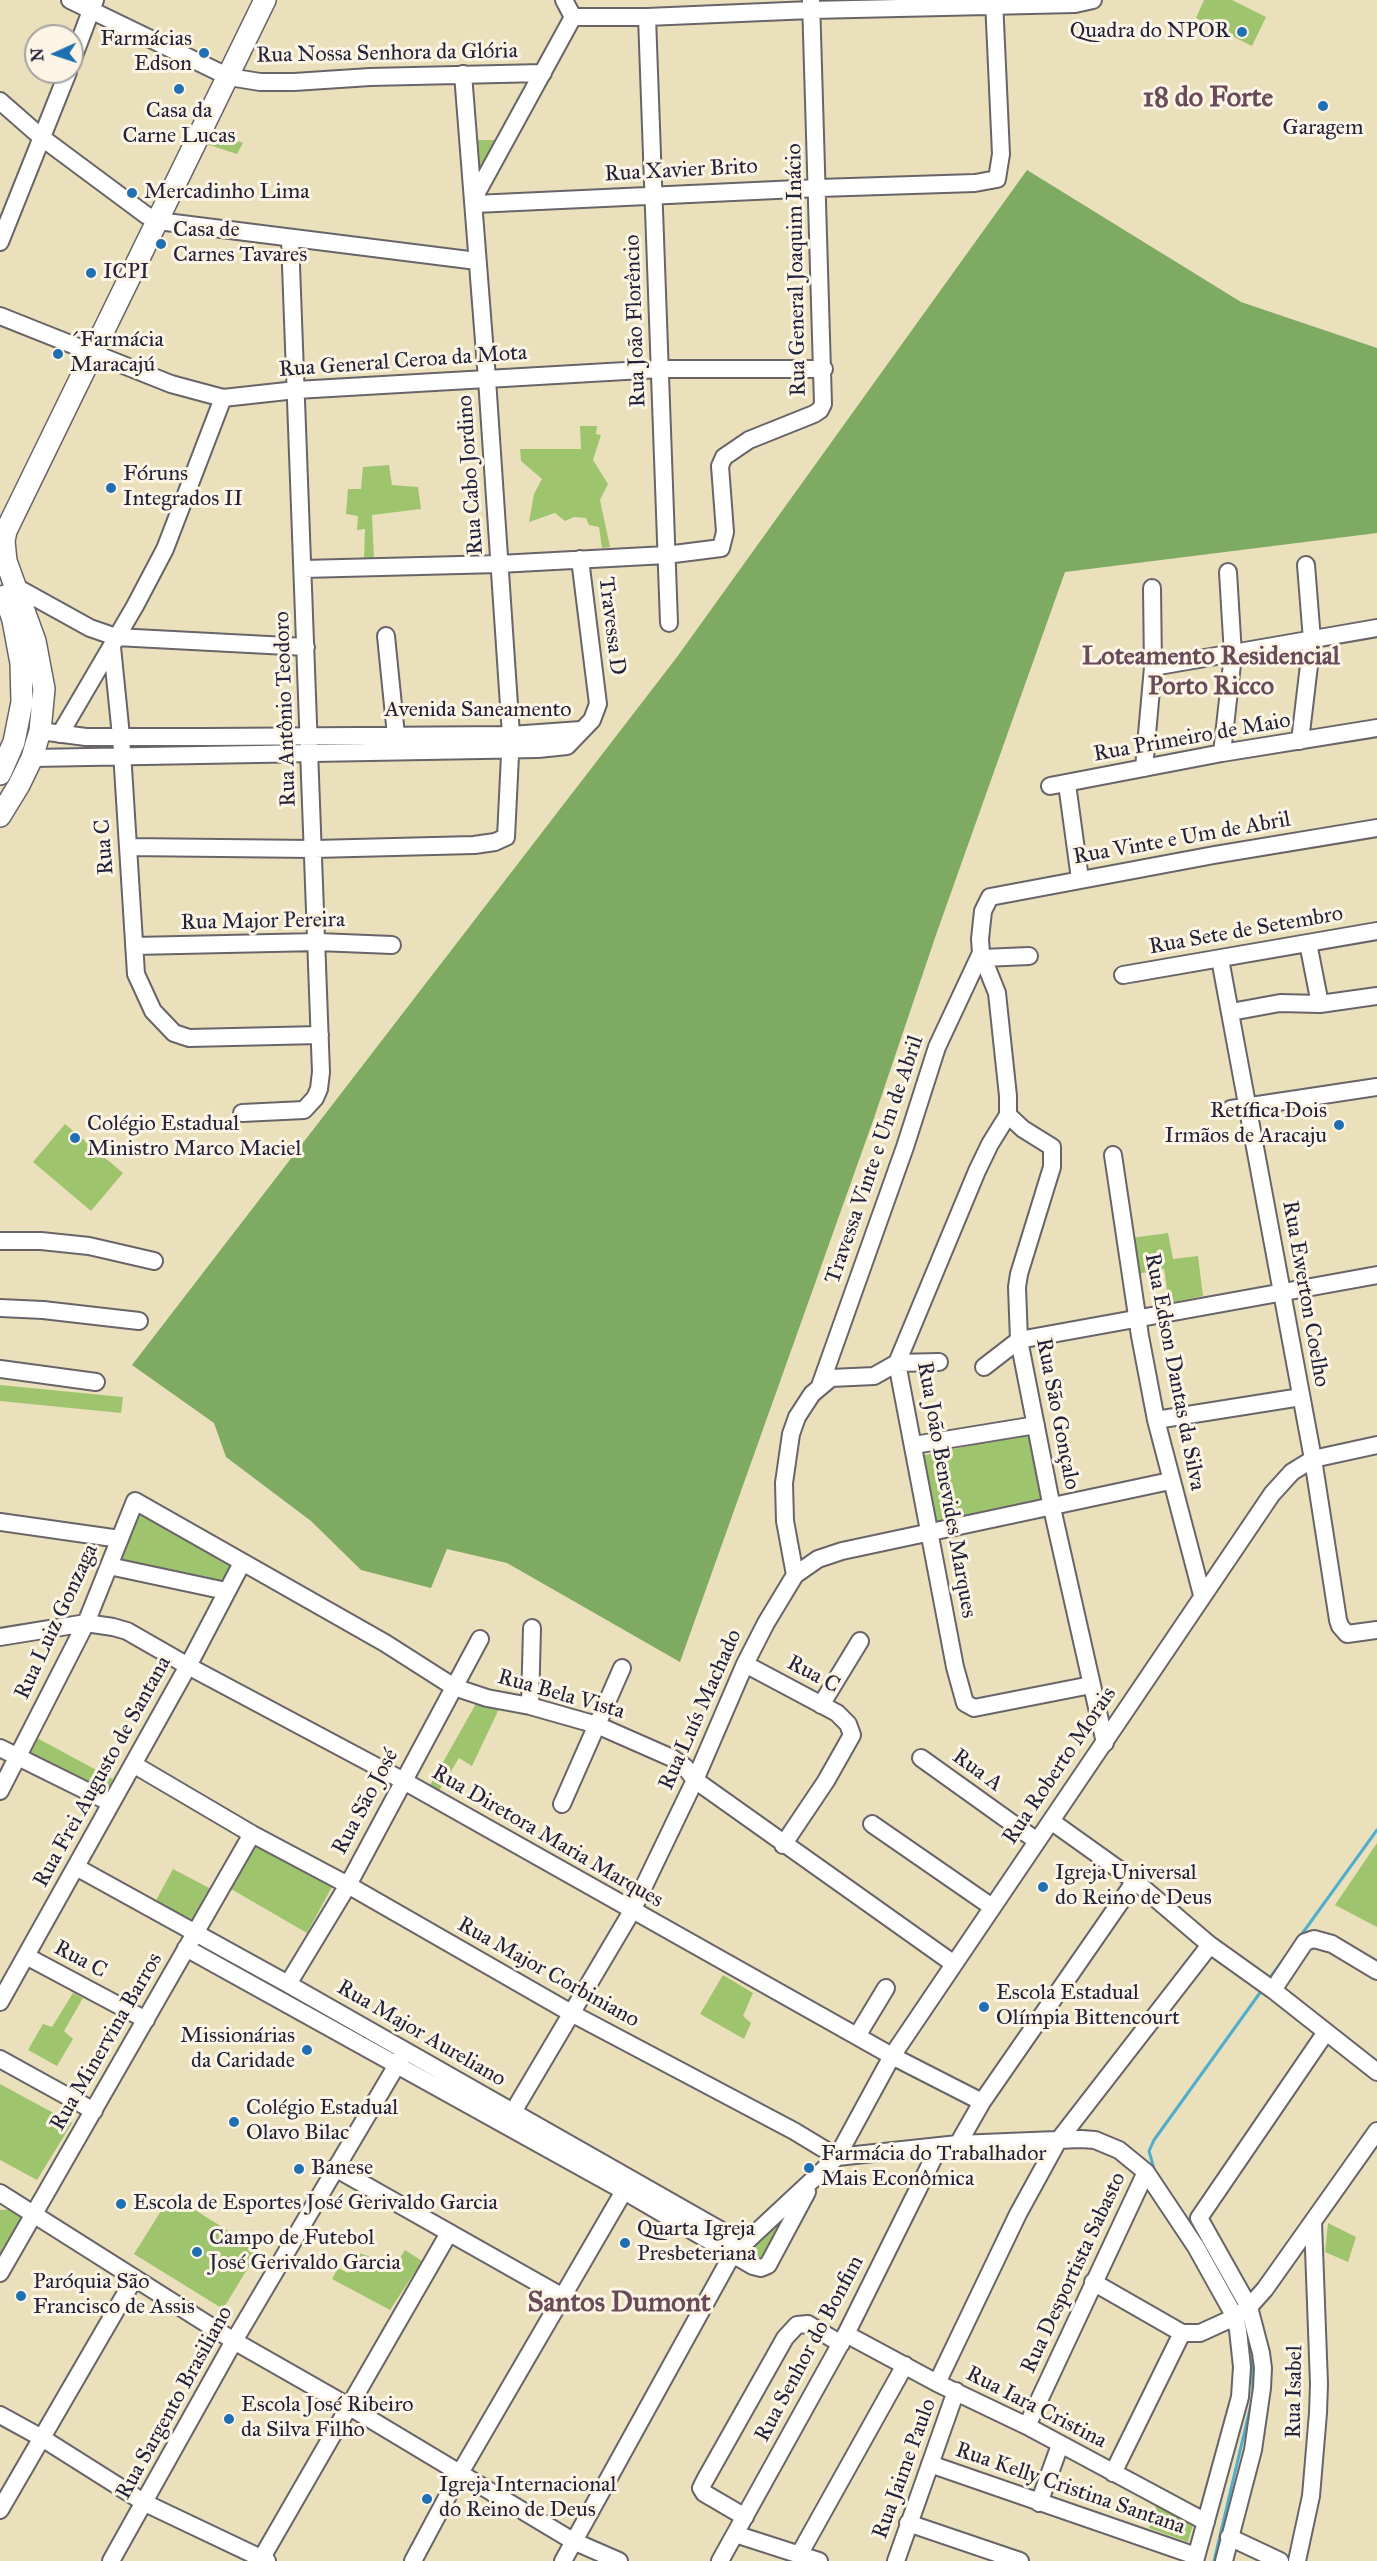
<!DOCTYPE html>
<meta charset="utf-8">
<style>
body{margin:0}
#map{position:relative;width:1377px;height:2561px;overflow:hidden;background:#ebe0bc;font-family:"IM FELL Great Primer",serif}
canvas{display:block}
.north{position:absolute;left:24px;top:24px;width:60px;height:60px;box-sizing:border-box;background:#fcf5e5;border:2px solid #a5a1a1;border-radius:50%;rotate:267deg;font-size:16px;font-weight:700;line-height:24px;text-align:center;color:#22223b}
.north::after{content:'';display:block;margin:auto;width:21px;height:27px;background:#1f6fb2;clip-path:polygon(50% 0,100% 100%,50% 72%,0 100%)}
</style>
<div id="map">
<canvas width="1377" height="2561"></canvas>
<div class="north">N</div>
</div>
<script>
const g = document.querySelector('canvas').getContext('2d');
g.lineJoin = 'round';
function paint(path, color) {
  g.fillStyle = color;
  g.fill(path, 'evenodd');
}
function toPath(rows) {
  const path = new Path2D();
  for (const r of rows) {
    path.moveTo(r[0], r[1]);
    for (let i = 2; i < r.length; i += 2) path.lineTo(r[i], r[i + 1]);
  }
  return path;
}
function trace(path, color, width, dash) {
  g.strokeStyle = color;
  g.lineWidth = width;
  g.lineCap = dash ? 'butt' : 'round';
  g.setLineDash(dash || []);
  g.stroke(path);
}
function label(font, color, halo, rows, align = 'center') {
  g.font = font + ' "IM FELL Great Primer",serif';
  g.lineWidth = 6;
  g.setLineDash([]);
  g.textBaseline = 'middle';
  g.strokeStyle = halo;
  g.fillStyle = color;
  for (const [text, x, y, turn = 0] of rows) {
    g.save();
    g.translate(x, y);
    g.rotate((+turn || 0) * Math.PI / 180);
    g.textAlign = isNaN(turn) ? turn : align;
    if (halo) g.strokeText(text, 0, 0);
    g.fillText(text, 0, 0);
    g.restore();
  }
}
paint(toPath([
 [1204,0,1232,0,1266,17,1252,46,1196,18],
 [211,131,243,143,237,154,206,144],
 [473,140,501,140,477,185],
 [580,426,597,426,596,434,601,435,593,460,608,484,600,500,610,547,602,548,599,527,589,525,586,518,574,517,565,521,555,513,529,522,534,494,542,479,521,461,520,449,581,449],
 [389,465,392,485,418,487,421,509,372,515,374,559,364,560,365,529,357,530,358,516,346,514,348,489,361,489,363,467],
 [65,1124,123,1173,91,1211,33,1162],
 [1168,1233,1173,1259,1198,1256,1203,1296,1169,1303,1164,1269,1137,1274,1131,1238],
 [0,1385,123,1397,121,1413,0,1401],
 [1032,1432,1045,1501,933,1524,921,1456],
 [139,1513,232,1565,224,1581,122,1560],
 [478,1700,499,1709,472,1766,459,1758,437,1794,428,1789],
 [37,1738,113,1779,105,1795,29,1754],
 [254,1843,333,1885,307,1933,231,1889],
 [1377,1843,1377,1927,1335,1905],
 [173,1869,215,1891,194,1925,154,1904],
 [723,1975,753,1993,743,2016,751,2023,744,2039,700,2014],
 [73,1993,83,1998,64,2031,73,2039,57,2066,28,2050,43,2024,52,2027],
 [0,2084,72,2123,37,2180,0,2160],
 [171,2195,259,2250,223,2309,134,2254],
 [16,2209,25,2219,0,2260,0,2210],
 [789,2209,765,2261,736,2254],
 [1328,2223,1356,2237,1348,2262,1325,2252],
 [405,2250,422,2261,390,2310,332,2279,338,2268,348,2273,359,2253,395,2265],
 [1156,2505,1194,2521,1188,2542,1149,2528]
]), '#9fc46e');
paint(toPath([
 [1027,170,1241,302,1377,348,1377,533,1065,572,937,932,874,1118,680,1662,507,1563,447,1549,431,1588,361,1570,311,1521,226,1457,214,1423,132,1365,677,657]
]), '#7faa61');
trace(toPath([
 [1299,1938,1377,1830],
 [1269,1979,1286,1956],
 [1154,2169,1149,2151,1154,2140,1262,1990],
 [1214,2561,1253,2396,1252,2349]
]), '#4fadcd', 3);
const minor = toPath([
 [70,0,229,77,260,82,294,82,370,77,543,73],
 [564,0,573,17],
 [573,17,647,17,811,10,1075,4,1093,0],
 [647,17,669,623],
 [72,61,95,0],
 [0,101,41,137,146,215,158,221,477,261],
 [474,198,573,17],
 [475,204,819,188,975,183,997,179,1001,154,994,0],
 [0,242,68,72],
 [0,316,171,384,223,398,296,390,660,369,824,369],
 [303,569,499,564,666,555,721,548,725,532,720,466,724,457,749,440,814,414,820,410,823,404,811,0],
 [16,587,90,628,116,637,306,647],
 [386,636,396,735],
 [112,647,121,736,136,974,153,1011,174,1033,189,1038,320,1035],
 [1153,667,1377,628],
 [40,731,86,737,208,737,511,735,581,730],
 [60,734,135,606,165,549,223,398],
 [1300,741,1312,640,1306,565],
 [1222,753,1233,655,1228,572],
 [32,758,538,749,567,746,592,720,598,704,580,559],
 [1144,768,1153,667,1152,588],
 [1067,784,1080,879],
 [1050,786,1222,753,1377,728],
 [128,847,314,849,474,845,495,842,506,837,511,735,487,379,463,74],
 [1308,943,1320,1004],
 [134,946,318,942,392,945],
 [983,958,1029,956],
 [1220,959,1313,1459,1338,1620,1340,1626,1347,1634,1377,1630],
 [1123,975,1377,931],
 [1231,1012,1280,1003,1320,1004,1377,996],
 [1231,1109,1377,1087],
 [242,1113,304,1110,315,1098,319,1089,321,1072,290,239],
 [1008,1115,990,1144,977,1171,897,1363,955,1667,965,1703,974,1708,1091,1685],
 [1008,1115,1023,1129,1052,1147,1052,1167,1019,1274,1017,1287,1019,1340,1052,1508,1105,1743],
 [1008,1115,1008,1096,997,993,981,953,980,939,983,911,990,897,1214,855,1377,828],
 [1113,1155,1140,1336,1156,1420,1202,1595],
 [0,1241,41,1241,89,1246,154,1261],
 [0,1308,43,1310,139,1321],
 [984,1367,1019,1340,1377,1275],
 [0,1369,96,1382],
 [820,1386,905,1147,937,1047,981,953],
 [1156,1420,1301,1397],
 [914,1445,1036,1425],
 [0,1522,120,1539],
 [109,1566,226,1591],
 [795,1575,818,1559,842,1551,1170,1481],
 [0,1637,86,1623,113,1627,127,1631,188,1666,402,1780,892,2056,982,2102],
 [745,1664,837,1713,848,1724,852,1735,826,1781,783,1845],
 [821,1705,860,1641],
 [530,1706,532,1628],
 [0,1748,111,1803],
 [921,1758,1037,1841],
 [133,1764,252,1834,348,1885,571,2013,794,2131,837,2157,958,2144,1081,2139,1095,2140,1119,2150,1146,2172,1196,2247,1235,2317,1238,2330,1242,2367,1240,2397,1195,2561],
 [0,1791,86,1623,135,1501,385,1643,454,1687,487,1698,530,1706,597,1725,672,1758,685,1767,695,1780,954,1964],
 [562,1804,622,1668],
 [1051,1821,1135,1881,1210,1945,1273,1990,1377,2072],
 [872,1824,992,1907],
 [76,1867,288,1984,743,2243],
 [186,1948,624,2191,753,2266,761,2268,768,2265,807,2192],
 [26,1956,146,2020],
 [288,1984,348,1885,480,1639],
 [1273,1990,1305,1942,1314,1939,1332,1944,1377,1971],
 [0,2002,188,1666,242,1563],
 [857,2036,886,1988],
 [0,2059,94,2111],
 [513,2112,632,1911,695,1780,745,1664,766,1623,795,1575,785,1521,784,1483,791,1434,797,1417,812,1394,831,1378,874,1376,897,1363,939,1362],
 [952,2149,958,2144,982,2102,1135,1881],
 [335,2168,563,2297],
 [0,2193,234,2341,348,2406,573,2541,619,2561],
 [0,2273,252,1834],
 [1093,2282,1182,2333,1200,2333,1235,2317,1249,2307,1265,2289,1377,2131],
 [846,2334,937,2383,1027,2426,1206,2522],
 [937,2383,1018,2214,1058,2141,1210,1945],
 [0,2415,42,2438,145,2503,267,2561],
 [1027,2426,1146,2172],
 [930,2464,1196,2556],
 [1113,2473,1182,2333],
 [1039,2503,1060,2445],
 [0,2510,134,2279],
 [745,2517,704,2493,701,2488,705,2480,785,2338,797,2325,808,2324,841,2344],
 [908,2523,1020,2561],
 [735,2534,819,2561],
 [1229,2537,1280,2561],
 [799,2555,905,2365],
 [111,2561,234,2341,401,2058],
 [260,2561,449,2233],
 [413,2561,460,2473,624,2191],
 [563,2561,732,2255,837,2157,892,2056,1272,1494,1292,1472,1313,1459,1377,1445],
 [720,2561,846,2334,935,2155],
 [896,2561,956,2391],
 [1224,2561,1253,2450,1262,2388,1263,2368,1261,2353,1249,2307,1199,2218,1326,2032],
 [1297,2561,1311,2496,1318,2413,1319,2384,1313,2222]
]);
const major = toPath([
 [0,774,14,742,22,702,21,663,13,620,5,596],
 [0,816,19,785,32,758,40,731,44,689,35,641,6,561,4,541,6,531,265,0]
]);
trace(minor, '#686468', 20);
trace(major, '#686468', 24);
trace(minor, '#fff', 16);
trace(major, '#fff', 21);
for (const [x, y, r, color] of [
 [1242,32,6,"#1f6fb2"],
 [204,53,6,"#1f6fb2"],
 [179,89,6,"#1f6fb2"],
 [1323,106,6,"#1f6fb2"],
 [132,193,6,"#1f6fb2"],
 [161,244,6,"#1f6fb2"],
 [91,273,6,"#1f6fb2"],
 [58,354,6,"#1f6fb2"],
 [111,488,6,"#1f6fb2"],
 [1339,1125,6,"#1f6fb2"],
 [75,1138,6,"#1f6fb2"],
 [1043,1887,6,"#1f6fb2"],
 [984,2007,6,"#1f6fb2"],
 [307,2050,6,"#1f6fb2"],
 [234,2122,6,"#1f6fb2"],
 [809,2168,6,"#1f6fb2"],
 [299,2169,6,"#1f6fb2"],
 [121,2204,6,"#1f6fb2"],
 [625,2243,6,"#1f6fb2"],
 [197,2252,6,"#1f6fb2"],
 [21,2296,6,"#1f6fb2"],
 [229,2419,6,"#1f6fb2"],
 [427,2499,6,"#1f6fb2"]
]) {
  const dot = new Path2D();
  dot.arc(x, y, r, 0, 2 * Math.PI);
  g.fillStyle = color;
  g.fill(dot);
  trace(dot, '#fcf5e5', 2);
}
label('22px', '#22223b', '#fcf5e5', [
 ["Quadra do NPOR",1230,32,"right"],
 ["Farmácias",192,40,"right"],
 ["Edson",192,65,"right"],
 ["Casa da",179,112,"center"],
 ["Carne Lucas",179,137,"center"],
 ["Garagem",1323,129,"center"],
 ["Mercadinho Lima",144,193],
 ["Casa de",173,231],
 ["Carnes Tavares",173,256],
 ["ICPI",103,273],
 ["´Farmácia",70,341],
 ["Maracajú",70,366],
 ["Fóruns",123,475],
 ["Integrados II",123,500],
 ["Retífica Dois",1327,1112,"right"],
 ["Irmãos de Aracaju",1327,1137,"right"],
 ["Colégio Estadual",87,1125],
 ["Ministro Marco Maciel",87,1150],
 ["Igreja Universal",1055,1874],
 ["do Reino de Deus",1055,1899],
 ["Escola Estadual",996,1994],
 ["Olímpia Bittencourt",996,2019],
 ["Missionárias",295,2037,"right"],
 ["da Caridade",295,2062,"right"],
 ["Colégio Estadual",246,2109],
 ["Olavo Bilac",246,2134],
 ["Farmácia do Trabalhador",821,2155],
 ["Mais Econômica",821,2180],
 ["Banese",311,2169],
 ["Escola de Esportes José Gerivaldo Garcia",133,2204],
 ["Quarta Igreja",637,2230],
 ["Presbeteriana",637,2255],
 ["Campo de Futebol",209,2239],
 ["José Gerivaldo Garcia",209,2264],
 ["Paróquia São",33,2283],
 ["Francisco de Assis",33,2308],
 ["Escola José Ribeiro",241,2406],
 ["da Silva Filho",241,2431],
 ["Igreja Internacional",439,2486],
 ["do Reino de Deus",439,2511]
], 'left');
label('22px', '#22223b', '#fcf5e5', [
 ["Rua Nossa Senhora da Glória",387,54,-1],
 ["Rua Xavier Brito",681,171,-3],
 ["Rua General Joaquim Inácio",797,270,-91],
 ["Rua João Florêncio",636,321,-92],
 ["Rua General Ceroa da Mota",403,362,-4],
 ["Rua Cabo Jordino",471,475,-94],
 ["Travessa D",611,626,83],
 ["Rua Antônio Teodoro",286,709,-92],
 ["Avenida Saneamento",478,711],
 ["Rua Primeiro de Maio",1192,738,-10],
 ["Rua Vinte e Um de Abril",1182,839,-10],
 ["Rua C",105,847,-94],
 ["Rua Major Pereira",263,922,-1],
 ["Rua Sete de Setembro",1246,931,-10],
 ["Travessa Vinte e Um de Abril",875,1160,-71],
 ["Rua Ewerton Coelho",1305,1294,80],
 ["Rua Edson Dantas da Silva",1174,1372,79],
 ["Rua São Gonçalo",1057,1414,79],
 ["Rua João Benevides Marques",946,1490,80],
 ["Rua Luiz Gonzaga",57,1622,-65],
 ["Rua C",813,1675,28],
 ["Rua Bela Vista",561,1695,16],
 ["Rua Luís Machado",701,1710,-66],
 ["Rua Roberto Morais",1060,1766,-56],
 ["Rua A",977,1771,36],
 ["Rua Frei Augusto de Santana",103,1772,-61],
 ["Rua São José",366,1802,-62],
 ["Rua Diretora Maria Marques",547,1837,30],
 ["Rua C",80,1960,28],
 ["Rua Major Corbiniano",548,1973,29],
 ["Rua Major Aureliano",421,2034,30],
 ["Rua Minervina Barros",107,2042,-60],
 ["Rua Desportista Sabasto",1074,2273,-65],
 ["Rua Senhor do Bonfim",810,2349,-62],
 ["Rua Isabel",1295,2392,-89],
 ["Rua Sargento Brasiliano",175,2403,-61],
 ["Rua Iara Cristina",1036,2408,27],
 ["Rua Jaime Paulo",905,2469,-70],
 ["Rua Kelly Cristina Santana",1070,2489,19]
]);
label('bold 26px', '#694a58', '#fcf5e5', [
 ["Loteamento Residencial",1211,658],
 ["Porto Ricco",1211,688]
]);
label('bold 28px', '#694a58', '#fcf5e5', [
 ["18 do Forte",1208,99],
 ["Santos Dumont",619,2304]
]);
</script>
